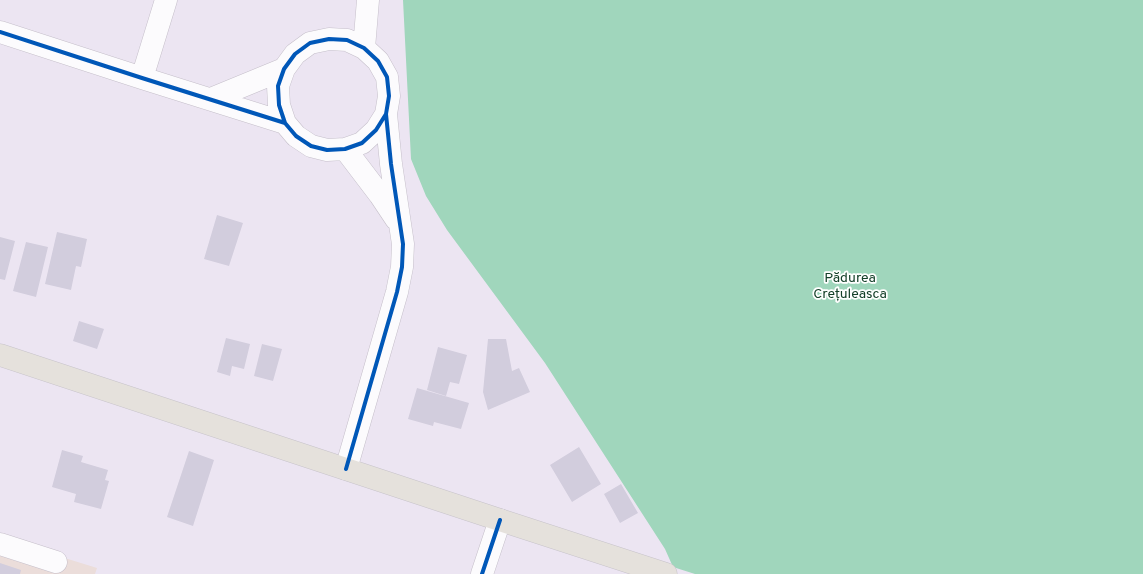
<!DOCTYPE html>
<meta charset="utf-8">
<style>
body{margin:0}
canvas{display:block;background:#ece5f2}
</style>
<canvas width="1143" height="574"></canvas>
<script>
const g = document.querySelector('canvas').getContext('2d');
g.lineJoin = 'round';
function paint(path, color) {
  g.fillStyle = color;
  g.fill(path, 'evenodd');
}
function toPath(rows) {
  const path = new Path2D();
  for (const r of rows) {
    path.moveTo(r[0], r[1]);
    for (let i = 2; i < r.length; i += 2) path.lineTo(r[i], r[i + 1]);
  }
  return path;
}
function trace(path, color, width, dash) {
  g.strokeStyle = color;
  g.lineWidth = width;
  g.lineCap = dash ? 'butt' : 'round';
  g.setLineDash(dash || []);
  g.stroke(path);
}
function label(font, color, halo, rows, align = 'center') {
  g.font = font + ' Overpass,sans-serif';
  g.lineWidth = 3.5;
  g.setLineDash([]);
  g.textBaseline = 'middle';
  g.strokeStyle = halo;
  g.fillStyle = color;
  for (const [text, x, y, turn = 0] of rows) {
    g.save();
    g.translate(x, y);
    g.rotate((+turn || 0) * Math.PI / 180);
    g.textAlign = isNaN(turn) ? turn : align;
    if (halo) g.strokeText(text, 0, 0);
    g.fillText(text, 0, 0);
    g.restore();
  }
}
paint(toPath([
 [0,538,97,568,95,574,0,574]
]), '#ebddda');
paint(toPath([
 [403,0,1143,0,1143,574,695,574,673,567,665,549,545,363,447,230,426,196,411,159]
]), '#a0d6bc');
paint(toPath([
 [217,215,243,223,229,266,204,259],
 [57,232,87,239,81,267,76,266,71,290,45,284],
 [0,237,15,241,5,280,0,279],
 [26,242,48,247,36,297,13,291],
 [79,321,104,329,97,349,73,341],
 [226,338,250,344,244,369,232,366,230,376,217,372],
 [488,339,506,339,512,371,519,368,530,392,488,410,483,392],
 [262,344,282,349,273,381,254,376],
 [438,347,467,355,459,384,450,382,446,396,427,390],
 [417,388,469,403,461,429,434,422,433,426,408,419],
 [579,447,601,484,572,502,550,465],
 [62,450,83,456,81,462,108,470,105,480,109,481,101,509,74,502,76,494,52,487],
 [189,451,214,460,193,526,167,517],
 [621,484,638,513,620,523,604,494],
 [0,563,21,570,20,574,0,574]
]), '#d2cddd');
const minor = toPath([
 [0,32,142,78,285,123],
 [364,48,368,0],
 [142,78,166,0],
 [211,99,284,69],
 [345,149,380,195,396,219],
 [346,469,397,292,402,267,403,244,391,164,386,114,389,96,387,77,378,61,364,48,347,40,329,39,310,43,295,54,284,69,278,86,279,105,285,123,296,136,311,146,327,150,345,149,362,143,376,130,386,114],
 [0,544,56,562],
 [482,574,500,520]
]);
const major = toPath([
 [0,355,500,520,666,574]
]);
trace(minor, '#c5bfca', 23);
trace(major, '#c7c3ca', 23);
trace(minor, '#fcfbfd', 22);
trace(major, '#e5e1dc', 22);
trace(toPath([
 [0,32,142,78,285,123],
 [346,469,397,292,402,267,403,244,391,164,386,114,389,96,387,77,378,61,364,48,347,40,329,39,310,43,295,54,284,69,278,86,279,105,285,123,296,136,311,146,327,150,345,149,362,143,376,130,386,114],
 [482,574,500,520]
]), '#0057b8', 4);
label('14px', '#144029', '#fff', [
 ["Pădurea",850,279],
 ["Crețuleasca",850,295]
]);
</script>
